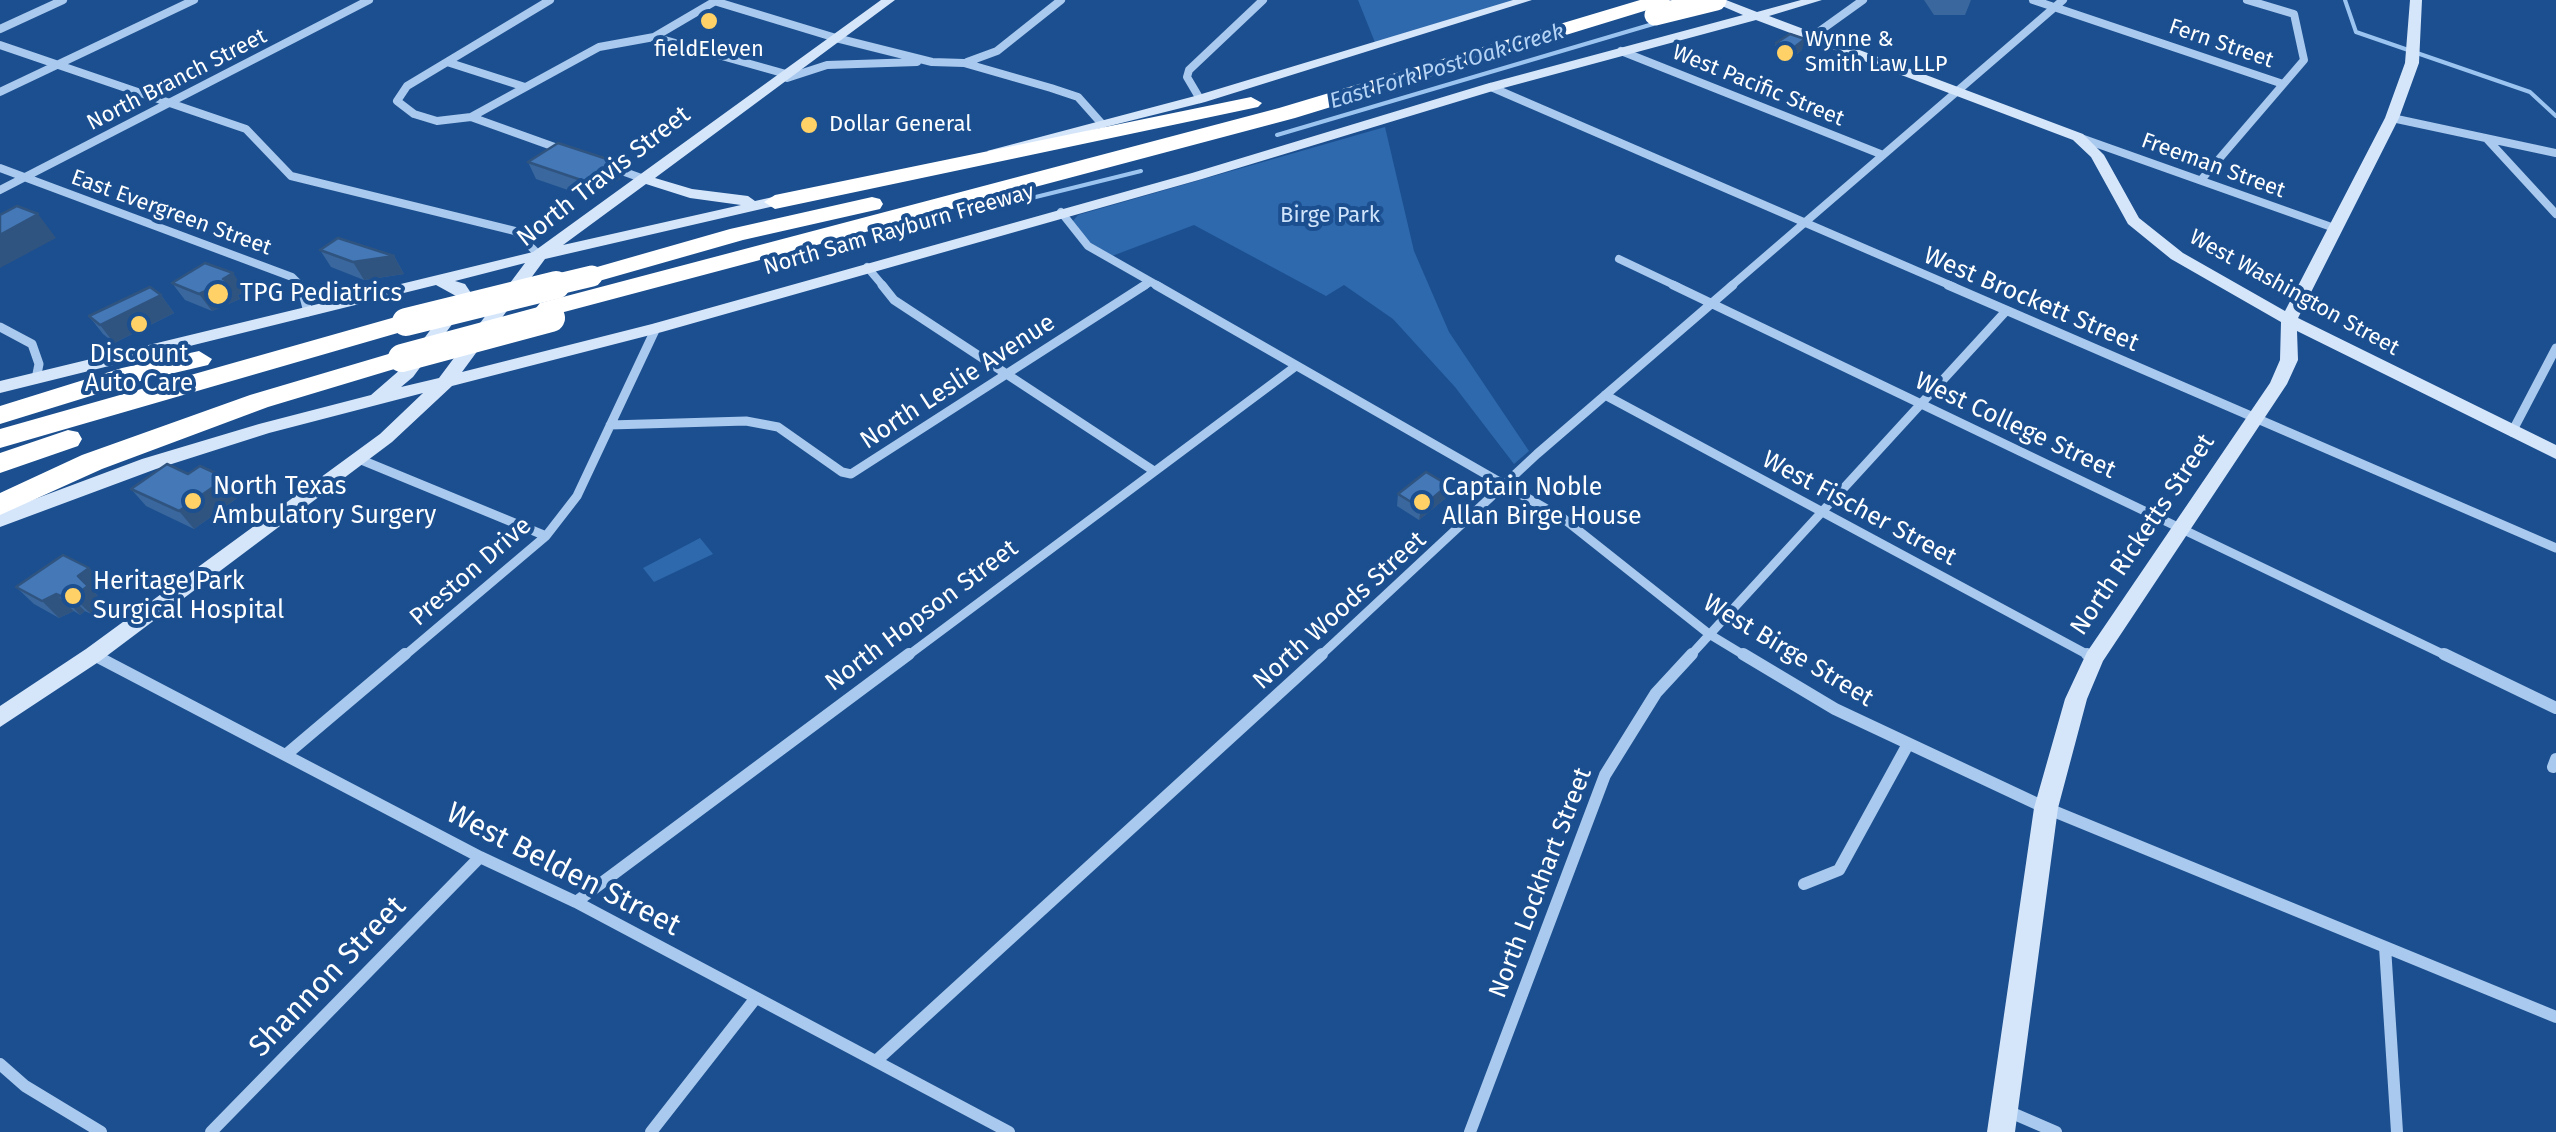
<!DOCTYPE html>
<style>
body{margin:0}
canvas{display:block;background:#1b4f8f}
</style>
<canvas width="2556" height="1132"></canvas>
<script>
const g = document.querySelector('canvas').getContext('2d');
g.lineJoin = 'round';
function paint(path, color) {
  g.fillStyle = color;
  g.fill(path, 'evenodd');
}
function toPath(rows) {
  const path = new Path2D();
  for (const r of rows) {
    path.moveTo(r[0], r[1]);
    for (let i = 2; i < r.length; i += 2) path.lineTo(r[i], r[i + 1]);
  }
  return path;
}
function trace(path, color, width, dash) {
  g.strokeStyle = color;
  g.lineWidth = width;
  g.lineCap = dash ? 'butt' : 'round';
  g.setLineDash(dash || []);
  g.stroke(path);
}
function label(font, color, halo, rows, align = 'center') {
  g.font = font + ' "Fira Sans",sans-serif';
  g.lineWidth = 8;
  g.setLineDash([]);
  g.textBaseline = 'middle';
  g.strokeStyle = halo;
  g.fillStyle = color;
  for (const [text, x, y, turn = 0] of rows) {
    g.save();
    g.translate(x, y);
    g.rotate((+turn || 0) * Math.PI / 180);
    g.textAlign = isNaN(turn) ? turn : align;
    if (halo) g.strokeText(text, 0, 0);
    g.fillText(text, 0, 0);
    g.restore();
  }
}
paint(toPath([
 [1358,0,1518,0,1376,45],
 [1385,127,1414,251,1449,332,1529,451,1514,464,1455,387,1393,319,1344,285,1326,296,1194,225,1112,256,1093,246,1072,222,1078,215],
 [700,538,713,554,654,582,643,568]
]), '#2e69ad');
trace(toPath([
 [2345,0,2356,32,2530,92,2556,116],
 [1277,135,1653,24],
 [983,210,1141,171]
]), '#9cc4f0', 4);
trace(toPath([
 [550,0,407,86,397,101,414,114,437,121,471,117,563,150],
 [2033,0,2283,84],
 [714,1,836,38,932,62,964,63,1051,88,1078,97,1102,124],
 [0,29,63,0],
 [654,37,786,74],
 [1810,38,1863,0],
 [0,45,246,129,291,176,515,231,539,255],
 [1621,51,1883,155],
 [447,62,525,87],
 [967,62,997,51,1061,0],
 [787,78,827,65,917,62],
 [1491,87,1954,287],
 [0,92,194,0],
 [1200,99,1187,77,1189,70,1263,0],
 [471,117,599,47,654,37,717,0],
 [2392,118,2556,153],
 [2078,137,2337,229],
 [2487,139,2556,214],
 [608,166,644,179],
 [0,168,292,277,302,287],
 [2201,180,2304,60,2294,14,2247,0],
 [0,190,369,0],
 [1061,212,1088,246,1160,287],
 [1619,259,1678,287],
 [867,267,884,287],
 [1142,287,1150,282],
 [1730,287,2063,0]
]), '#a9c9ee', 8);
trace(toPath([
 [301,285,308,312],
 [882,285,894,300,1154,471],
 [1156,285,1564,519,1709,634,1747,657],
 [1673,285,2449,657],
 [1948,285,2556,548],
 [0,327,32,344,39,364,36,379],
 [1605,395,2092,657],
 [610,425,746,421,778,427,842,472,851,474,1145,285],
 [2512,432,2556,348],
 [359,459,546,536],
 [403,657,546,536,577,496,656,328],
 [906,657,1296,366],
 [1319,657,1537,454,1733,285],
 [1689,657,2006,311]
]), '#a9c9ee', 9);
trace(toPath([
 [1743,654,1835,709,2046,808,2556,1017],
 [2087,654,2094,658],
 [2444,654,2556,708],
 [94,655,480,857,576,902,1009,1132],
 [288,753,405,654],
 [2553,767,2556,759],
 [1804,884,1839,870,1907,746],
 [576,902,909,654],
 [2385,947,2397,1132],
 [876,1061,1322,654],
 [0,1064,25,1086,101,1132],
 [2005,1110,2056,1132],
 [211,1132,480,857],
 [651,1132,755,999],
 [1470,1132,1605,775,1656,693,1692,654]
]), '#a9c9ee', 12);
paint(toPath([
 [881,0,895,0,655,178,692,189,748,196,755,201,791,193,799,198,796,201,545,259,462,372,652,324,1192,173,1486,84,1743,15,1708,0,1726,0,1757,12,1801,0,1822,0,1769,16,2083,134,2104,155,2139,218,2183,253,2285,311,2385,118,2405,63,2410,0,2422,0,2419,63,2399,118,2298,318,2556,445,2556,459,2297,331,2298,360,2287,384,2103,661,2087,699,2058,808,2015,1132,1987,1132,2034,808,2065,699,2087,652,2270,383,2280,360,2281,322,2171,259,2128,224,2091,157,2073,140,1756,20,1496,90,1202,179,662,332,452,386,392,442,100,661,0,727,0,706,86,649,380,434,423,393,269,433,156,469,0,527,0,512,142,459,259,424,371,395,401,369,456,296,436,285,0,393,0,381,533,252,881,0],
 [646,184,690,198,741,205,563,245,646,184],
 [525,263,439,378,401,387,413,377,473,296,465,284,455,281,525,263],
 [1513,0,1532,0,1205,102,994,155,987,151,1195,96,1513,0]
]), '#d6e6fa');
paint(toPath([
 [1640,0,1670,0,1667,4,1295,118,549,316,536,308,540,303,1279,108,1640,0],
 [1251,97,1262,103,1258,107,775,209,764,202,775,195,1251,97],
 [872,197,880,199,883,204,880,209,743,240,592,283,580,276,583,271,730,229,872,197],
 [406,314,419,322,415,328,0,448,0,429,406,314],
 [402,350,411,352,415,358,411,364,268,407,102,469,0,515,0,493,82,455,250,395,402,350],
 [199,351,212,359,208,365,136,382,0,424,0,406,122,368,199,351],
 [68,430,78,432,82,439,78,446,0,473,0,453,68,430]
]), '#fff');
trace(toPath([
 [1655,15,1716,0],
 [546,287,592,276]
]), '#fff', 21);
trace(toPath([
 [406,322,556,285],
 [402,358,551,318]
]), '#fff', 28);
paint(toPath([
 [1924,0,1971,0,1965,15,1934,15],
 [1776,43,1802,50,1789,60,1773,55],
 [613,161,620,179,591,198,536,179,528,162],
 [320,250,394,256,404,274,364,280,331,267],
 [172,283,245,291,238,295,240,299,212,311,185,300],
 [161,295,174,313,114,343,103,334,89,316],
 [188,474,226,478,240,496,194,529,146,506,131,489],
 [1398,494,1447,497,1419,520,1397,506],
 [89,568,106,586,95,593,105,604,91,614,85,611,80,615,74,611,59,618,34,604,16,587]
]), '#3a679d');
paint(toPath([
 [1805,39,1802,50,1789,60,1792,49],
 [613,161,620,179,591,198,584,181],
 [38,214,56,238,0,268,0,235],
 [394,256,404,274,364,280,353,262],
 [233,273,245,291,238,295,240,299,212,311,199,294],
 [161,295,174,313,114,343,100,325],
 [226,478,240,496,194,529,179,511],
 [1448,485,1447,497,1419,520,1421,508],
 [89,568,106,586,95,593,105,604,91,614,73,597,78,576],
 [56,594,74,611,59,618,42,601],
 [68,594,85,611,80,615,63,597]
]), '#305480');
const building = toPath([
 [1790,34,1805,39,1792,49,1776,43,1790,34],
 [558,143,613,161,584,181,528,162,558,143],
 [17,206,38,214,0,235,0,215,17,206],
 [338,238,394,256,353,262,320,250,338,238],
 [205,263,233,273,223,279,228,281,199,294,172,283,205,263],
 [150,287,161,295,100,325,89,316,150,287],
 [167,464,188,474,200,466,226,478,179,511,131,489,167,464],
 [1426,472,1448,485,1421,508,1398,494,1426,472],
 [63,555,89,568,78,576,88,586,73,597,68,594,63,597,56,594,42,601,16,587,63,555]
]);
paint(building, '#4478b7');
trace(building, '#305480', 2.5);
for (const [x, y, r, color] of [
 [709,21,10,"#ffd166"],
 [1785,53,10,"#ffd166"],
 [809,125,10,"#ffd166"],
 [218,294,12,"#ffd166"],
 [139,324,10,"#ffd166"],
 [193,501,10,"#ffd166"],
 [1422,502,10,"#ffd166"],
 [73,596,10,"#ffd166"]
]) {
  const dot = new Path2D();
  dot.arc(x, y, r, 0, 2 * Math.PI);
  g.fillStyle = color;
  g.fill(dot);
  trace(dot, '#1b4f8f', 4);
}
label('22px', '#fff', '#1b4f8f', [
 ["Wynne &",1805,40],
 ["Smith Law LLP",1805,65],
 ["fieldEleven",709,50,"center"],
 ["Dollar General",829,125]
], 'left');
label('22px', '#fff', '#1b4f8f', [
 ["Fern Street",2221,44,19],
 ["North Branch Street",177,80,-27],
 ["West Pacific Street",1758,86,22],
 ["Freeman Street",2213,166,20],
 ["East Evergreen Street",171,213,20],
 ["North Sam Rayburn Freeway",899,230,-16],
 ["West Washington Street",2294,293,29]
]);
label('italic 22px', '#b5d3f5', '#1b4f8f', [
 ["East Fork Post Oak Creek",1447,67,-17]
]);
label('22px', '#cfe3fa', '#1b4f8f', [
 ["Birge Park",1330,216]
]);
label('25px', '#fff', '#1b4f8f', [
 ["North Travis Street",604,177,-38],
 ["West Brockett Street",2031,300,23],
 ["North Leslie Avenue",958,382,-33],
 ["West College Street",2015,426,25],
 ["West Fischer Street",1859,509,28],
 ["North Ricketts Street",2143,535,-56],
 ["Preston Drive",471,572,-41],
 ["North Woods Street",1340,611,-42],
 ["North Hopson Street",922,616,-37],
 ["West Birge Street",1788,651,31],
 ["North Lockhart Street",1541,883,-69]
]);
label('25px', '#fff', '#1b4f8f', [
 ["TPG Pediatrics",240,294],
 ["Discount",139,355,"center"],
 ["Auto Care",139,384,"center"],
 ["North Texas",213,487],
 ["Ambulatory Surgery",213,516],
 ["Captain Noble",1442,488],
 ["Allan Birge House",1442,517],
 ["Heritage Park",93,582],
 ["Surgical Hospital",93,611]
], 'left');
label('30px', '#fff', '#1b4f8f', [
 ["West Belden Street",563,870,27],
 ["Shannon Street",328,977,-46]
]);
</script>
